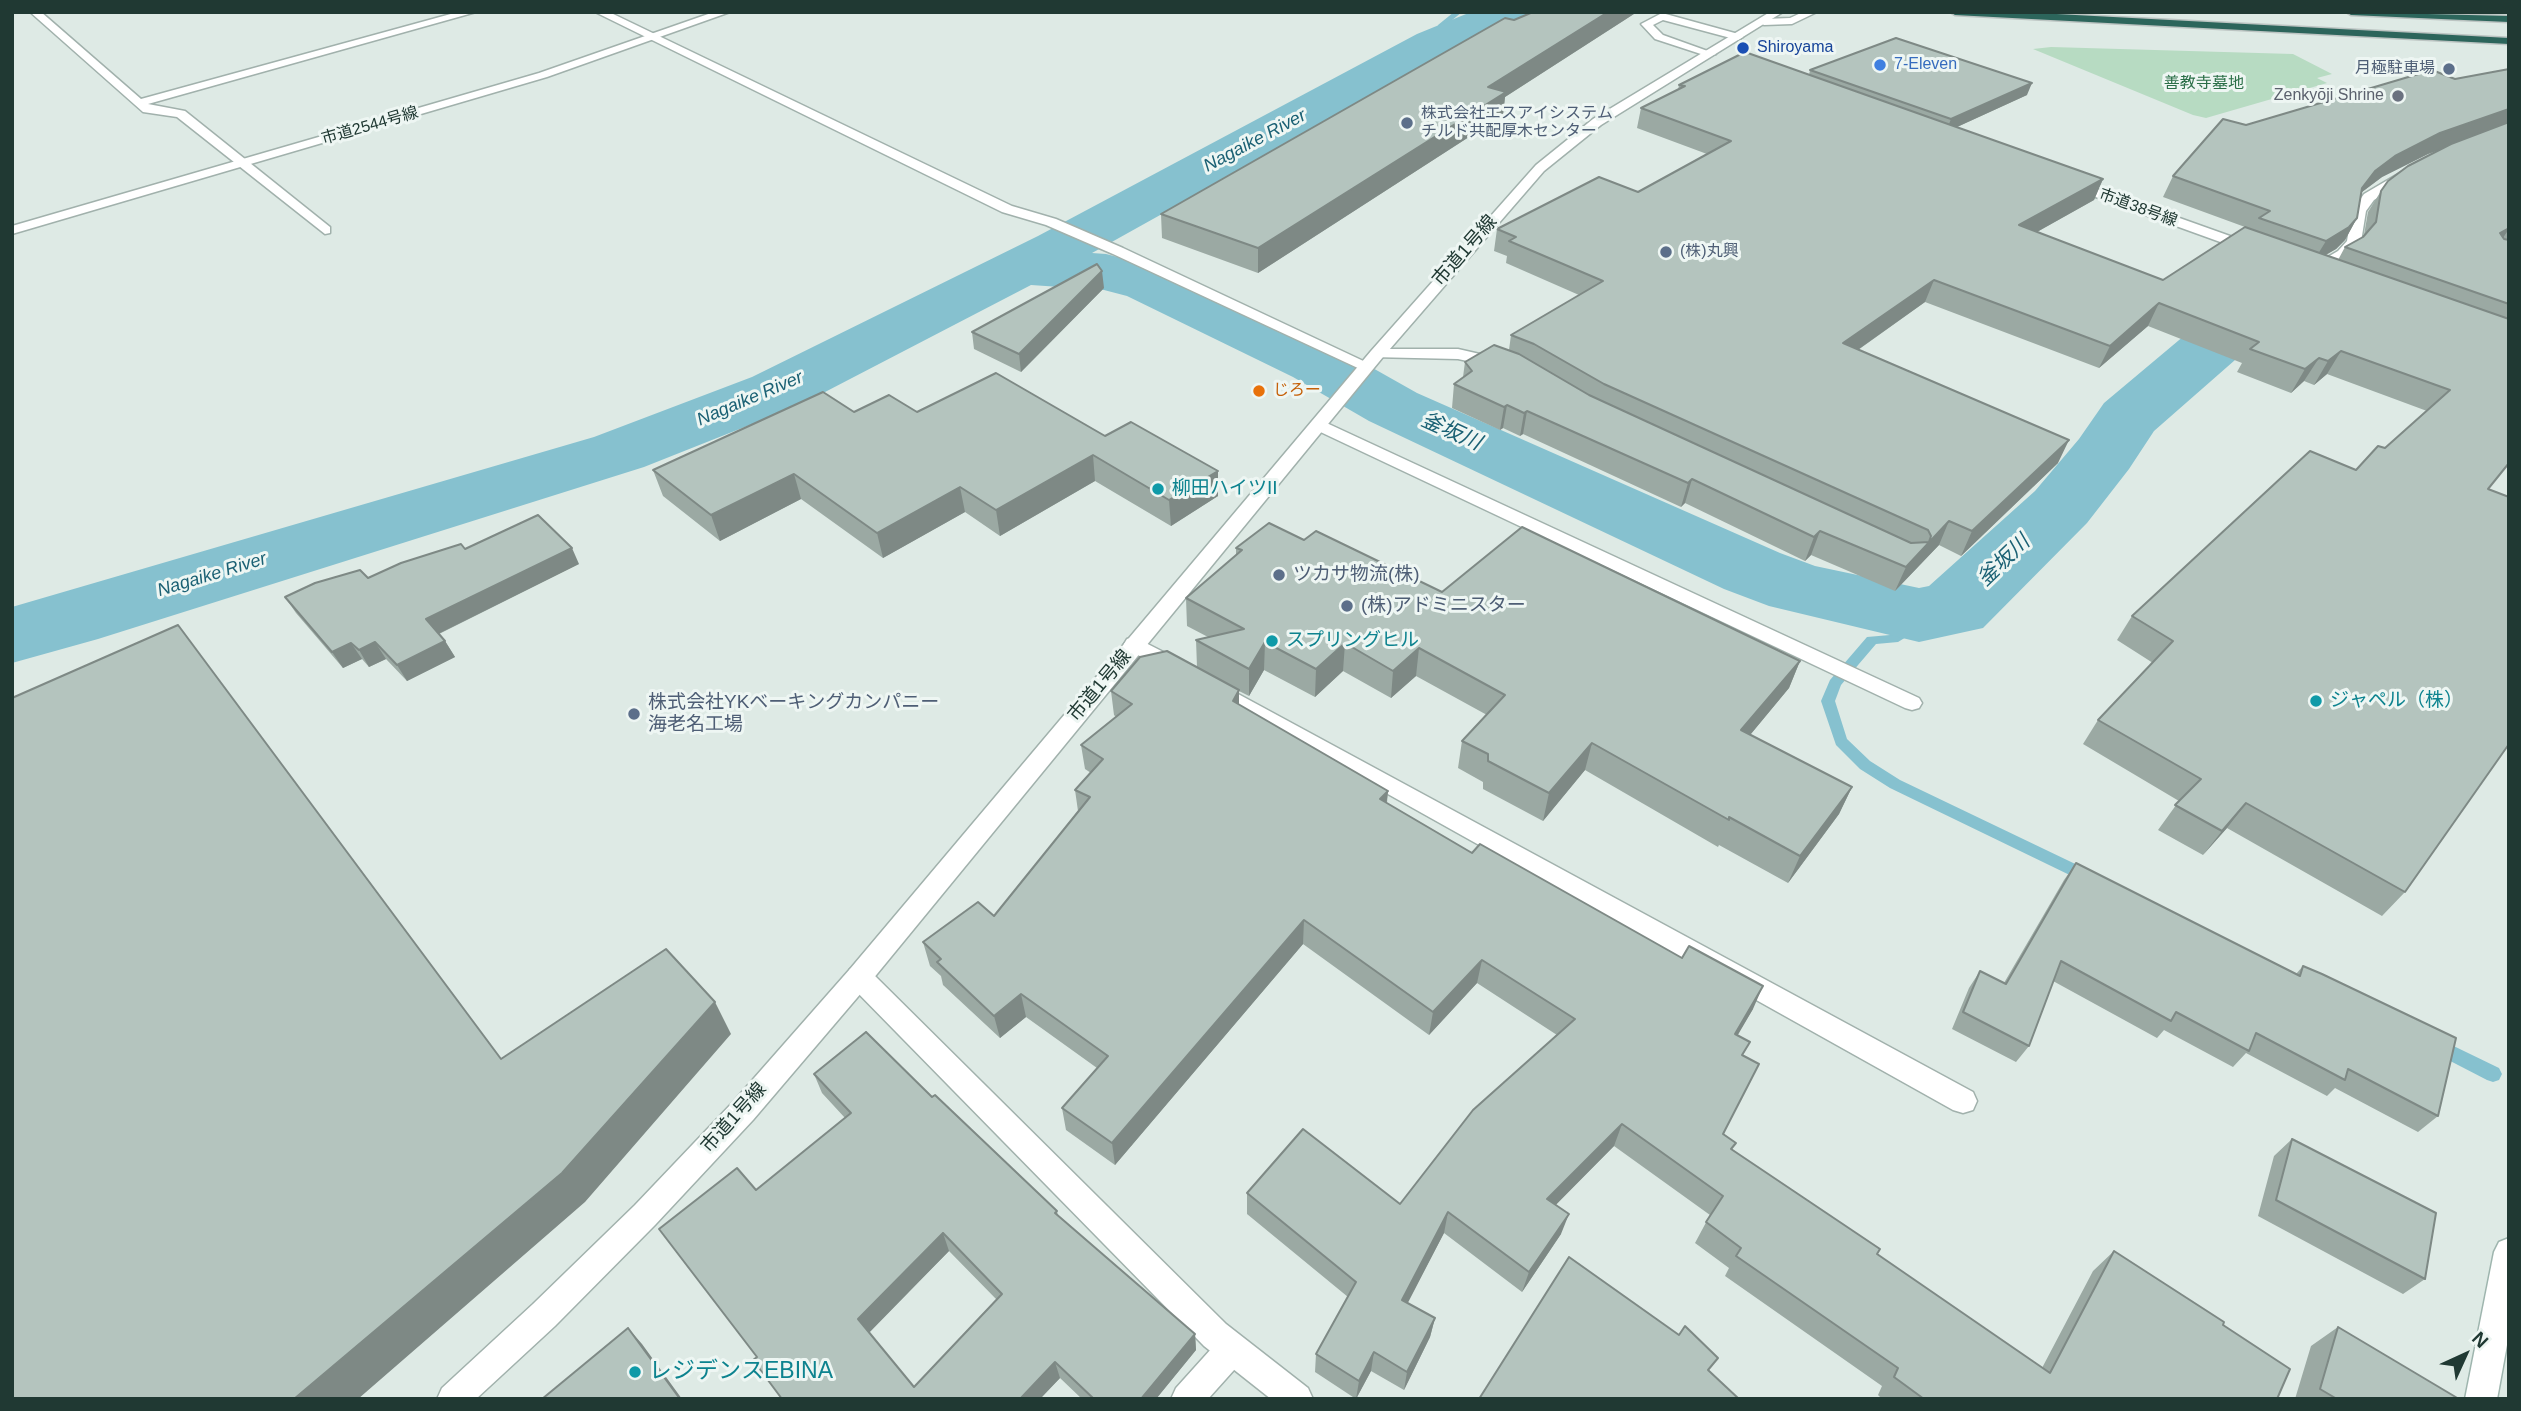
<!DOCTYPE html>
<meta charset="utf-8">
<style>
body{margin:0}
#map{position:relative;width:2521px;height:1411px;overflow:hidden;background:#deeae5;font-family:Helvetica,sans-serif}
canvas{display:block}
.frame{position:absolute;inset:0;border:14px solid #203933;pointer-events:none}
.north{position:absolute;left:2430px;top:1320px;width:70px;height:70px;-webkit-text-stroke:5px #eef6f3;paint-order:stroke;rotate:45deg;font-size:19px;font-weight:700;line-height:28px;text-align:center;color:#203933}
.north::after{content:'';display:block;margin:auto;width:24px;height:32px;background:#203933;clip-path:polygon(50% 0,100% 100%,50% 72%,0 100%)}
</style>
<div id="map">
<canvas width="2521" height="1411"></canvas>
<div class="frame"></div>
<div class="north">N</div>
</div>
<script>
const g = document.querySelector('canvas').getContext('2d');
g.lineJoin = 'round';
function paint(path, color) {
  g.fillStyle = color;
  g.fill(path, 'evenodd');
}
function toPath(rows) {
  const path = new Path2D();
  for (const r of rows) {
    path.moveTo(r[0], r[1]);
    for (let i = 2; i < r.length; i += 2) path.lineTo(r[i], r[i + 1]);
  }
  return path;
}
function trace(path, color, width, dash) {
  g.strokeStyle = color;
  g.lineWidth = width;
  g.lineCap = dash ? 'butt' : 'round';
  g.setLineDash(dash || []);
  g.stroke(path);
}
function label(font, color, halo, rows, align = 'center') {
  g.font = font + ' Helvetica,"Noto Sans JP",sans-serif';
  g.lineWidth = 6;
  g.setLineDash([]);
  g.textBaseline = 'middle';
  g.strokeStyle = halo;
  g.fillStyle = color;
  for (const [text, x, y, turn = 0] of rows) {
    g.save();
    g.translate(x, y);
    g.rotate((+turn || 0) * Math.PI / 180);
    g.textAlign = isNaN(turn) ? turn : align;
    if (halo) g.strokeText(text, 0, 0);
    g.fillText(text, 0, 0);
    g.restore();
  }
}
paint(toPath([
 [2051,47,2293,54,2332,74,2317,78,2327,83,2206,118,2193,115,2033,49]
]), '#b7dbc2');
paint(toPath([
 [1454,12,1462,12,1445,26,1442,42,1435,44,1438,25,1454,12],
 [1919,611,1926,615,1916,631,1898,642,1876,644,1841,685,1835,701,1847,739,1870,761,1900,780,2092,872,2094,876,2092,880,2086,882,2080,880,1890,788,1860,769,1836,745,1821,701,1830,680,1867,637,1890,635,1906,625,1914,612,1919,611],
 [2435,1037,2499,1068,2502,1074,2499,1080,2493,1082,2487,1080,2429,1050,2426,1045,2429,1040,2435,1037]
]), '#86c1cf');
paint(toPath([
 [1471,12,1530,12,1524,21,1449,54,1092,253,1106,254,1169,270,1339,349,1417,393,1780,553,1815,566,1919,588,1929,586,2035,491,2079,439,2104,403,2197,325,2226,309,2293,282,2315,277,2337,282,2346,295,2337,308,2270,335,2243,353,2154,431,2129,469,2087,523,1983,628,1919,642,1769,606,1724,589,1369,421,1293,377,1127,296,1104,290,1031,285,800,405,644,467,98,639,12,663,12,607,594,437,752,377,1038,236,1417,34,1471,12]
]), '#86c1cf');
const service = toPath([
 [1662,13,1742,35,1743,37,1738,40,1663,20,1653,25,1663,35,1716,54,1707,56,1655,39,1641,24,1662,13],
 [1134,637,1183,662,1186,667,1183,672,1169,672,1127,649,1124,644,1127,639,1134,637],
 [1216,682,1973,1092,1977,1101,1973,1110,1963,1113,1953,1110,1209,694,1206,689,1209,684,1216,682],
 [1232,1334,1243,1338,1247,1349,1243,1360,1208,1399,1171,1399,1176,1388,1221,1338,1232,1334]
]);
const minor = toPath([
 [30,12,41,12,141,99,458,12,476,12,148,104,185,111,330,227,330,233,325,234,177,117,143,112,30,12],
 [595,12,609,12,1012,206,1056,219,1123,248,1374,366,1372,369,1360,369,1113,254,1046,225,1002,212,595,12],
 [1803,12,1817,12,1792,24,1764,25,1759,22,1764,19,1790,18,1803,12],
 [2410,167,2415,168,2415,174,2374,200,2366,211,2361,242,2348,257,2319,274,2309,274,2309,268,2338,251,2347,241,2352,211,2364,194,2410,167],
 [1377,349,1458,349,1506,360,1508,363,1500,368,1458,359,1371,357,1369,354,1377,349],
 [1318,419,1919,698,1922,703,1919,708,1912,710,1905,708,1312,428,1310,424,1318,419],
 [859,966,868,969,1226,1324,1308,1388,1313,1399,1271,1399,1204,1346,850,985,846,977,850,969,859,966]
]);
const tertiary = toPath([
 [714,12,730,12,547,77,12,234,12,226,539,73,714,12],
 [1770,12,1783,12,1601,125,1544,171,1383,357,868,985,753,1120,655,1225,555,1326,476,1399,437,1399,442,1388,533,1304,635,1205,733,1102,850,969,1371,351,1536,165,1593,119,1770,12],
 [2073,180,2258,246,2260,249,2258,252,2248,252,2068,187,2067,184,2073,180]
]);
const secondary = toPath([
 [2509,1238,2509,1334,2497,1399,2465,1399,2494,1252,2499,1242,2509,1238]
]);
const motorway = toPath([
 [1950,12,2019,12,2509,38,2509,44,1955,15,1950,12],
 [2346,12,2509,16,2509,22,2351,15,2346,12]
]);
trace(service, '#a1b1ac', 3);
trace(minor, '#a1b1ac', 3);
trace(tertiary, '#a1b1ac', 3);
trace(secondary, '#9eb5ae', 3);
trace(motorway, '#bcc4c2', 3);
paint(service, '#fff');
paint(minor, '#fff');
paint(tertiary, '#fff');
paint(secondary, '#fff');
paint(motorway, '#2c655b');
paint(toPath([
 [1533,12,1637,12,1505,97,1503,115,1258,273,1162,238,1161,214,1514,20],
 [2509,69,2509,463,2488,489,2405,892,2382,916,2227,828,2203,855,2158,830,2179,801,2083,744,2098,720,2153,663,2117,640,2132,616,2356,470,2385,448,2427,411,2327,374,2314,385,2304,381,2291,393,2237,372,2242,363,2148,326,2099,368,1925,302,1858,350,2058,463,1961,556,1939,545,1895,591,1811,555,1805,561,1685,503,1681,507,1523,434,1520,436,1503,428,1500,430,1452,408,1454,384,1463,377,1465,362,1509,350,1511,335,1579,295,1506,263,1507,256,1494,251,1497,229,1638,192,1707,154,1637,128,1641,108,1678,90,1679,85,1809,75,1810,70,2027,95,1957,127,2103,179,2094,200,2037,232,2163,280,2245,227,2163,197,2173,176,2246,125,2455,79],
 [2442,149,2381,191,2368,212,2364,235,2363,237,2345,247,2338,260,2326,255,2336,249,2345,240,2357,218,2362,192,2382,177,2428,154],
 [1104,288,1021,372,974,349,972,332],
 [854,412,917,412,1105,436,1218,496,1171,526,1095,481,1000,536,965,512,883,558,801,499,720,541,663,496,653,470],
 [1304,540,1442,592,1800,661,1789,688,1750,735,1852,787,1839,814,1788,883,1719,845,1718,847,1585,770,1543,821,1483,789,1483,782,1458,768,1462,741,1487,715,1416,676,1391,698,1343,671,1315,697,1264,670,1249,696,1239,691,1239,705,1388,791,1387,803,1472,853,1753,1009,1737,1035,1750,1042,1743,1055,1724,1134,1736,1143,1732,1149,1877,1254,2042,1368,2093,1271,2114,1251,2223,1325,2277,1399,1882,1399,1878,1395,1882,1386,1725,1276,1729,1268,1695,1243,1710,1215,1614,1146,1556,1204,1561,1234,1522,1292,1444,1233,1407,1303,1435,1318,1430,1337,1404,1390,1371,1371,1356,1399,1315,1372,1316,1354,1348,1297,1247,1214,1247,1193,1400,1204,1557,1035,1477,983,1429,1035,1303,944,1115,1165,1066,1130,1062,1108,1097,1068,1026,1017,1000,1038,943,985,941,976,930,966,923,942,994,916,1078,811,1075,790,1091,773,1085,769,1081,745,1116,717,1114,715,1111,691,1197,667,1196,640,1208,637,1187,626,1186,598,1236,555,1236,548],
 [465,549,579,564,439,634,445,641,455,657,407,681,386,659,369,667,362,659,343,668,296,613,285,597,368,578],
 [2076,863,2296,974,2303,966,2438,1116,2418,1132,2335,1088,2327,1096,2246,1053,2233,1067,2164,1030,2157,1038,2053,981,2029,1046,2016,1062,1952,1029,1969,988,1980,971,2004,983,2064,880],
 [814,1074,932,1097,1057,1211,1058,1216,1195,1334,1196,1350,1156,1399,1082,1399,1060,1378,1040,1399,781,1399,757,1357,659,1229,756,1190,845,1118,822,1093],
 [949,1251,997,1300,914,1387,869,1332],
 [2292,1139,2425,1279,2403,1294,2258,1216,2274,1156],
 [2338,1327,2459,1399,2295,1399,2311,1346]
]), '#9ba9a3');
paint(toPath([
 [1608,12,1637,12,1505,97,1503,115,1258,273,1258,248,1488,87],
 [2032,83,2027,95,1946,132,1951,119],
 [2509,109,2509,124,2428,154,2382,177,2362,192,2350,209,2362,188,2375,171,2395,156,2440,133],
 [2103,179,2094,200,2010,247,2019,225],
 [2357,218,2345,240,2336,249,2313,262,2326,241],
 [2509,228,2509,229,2496,248,2500,233],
 [1102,271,1104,288,1021,372,1019,354],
 [1934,280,1925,302,1835,366,1843,343],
 [2159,303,2148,326,2099,368,2110,346],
 [2341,351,2327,374,2314,385,2328,361],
 [2319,358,2304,381,2291,393,2305,369],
 [1507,405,1503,428,1500,430,1504,407],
 [1527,411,1523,434,1520,436,1524,413],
 [2069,440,2058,463,1961,556,1972,531],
 [1093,455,1095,481,1000,536,996,510],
 [1218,471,1218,496,1171,526,1169,500],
 [794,474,801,499,720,541,711,515],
 [1692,479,1685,503,1681,507,1688,483],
 [960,487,965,512,883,558,877,533],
 [1949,521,1939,545,1895,591,1906,567],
 [1820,531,1811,555,1805,561,1814,537],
 [572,548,579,564,436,635,426,619],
 [445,641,455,657,407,681,397,665],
 [375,642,386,659,369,667,359,650],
 [1265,642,1264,670,1249,696,1249,669],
 [351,643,362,659,343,668,332,652],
 [1345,643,1343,671,1315,697,1316,669],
 [1419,648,1416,676,1391,698,1393,671],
 [1800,661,1789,688,1731,758,1741,730],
 [1239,690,1239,715,1233,701],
 [1592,743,1585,770,1543,821,1549,793],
 [1852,787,1839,814,1788,883,1800,856],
 [1388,791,1385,815,1380,799],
 [2246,803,2227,828,2203,855,2222,831],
 [1304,920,1303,944,1115,1165,1112,1143],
 [1482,960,1477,983,1429,1035,1433,1012],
 [1763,986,1753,1009,1725,1057,1735,1034],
 [1021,994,1026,1017,1000,1038,994,1016],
 [715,1002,731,1034,585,1202,358,1399,294,1399],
 [1622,1124,1614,1146,1541,1220,1547,1199],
 [1448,1212,1444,1233,1399,1320,1402,1300],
 [1569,1214,1561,1234,1522,1292,1529,1272],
 [943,1233,949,1251,867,1335,858,1319],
 [1435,1318,1430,1337,1404,1390,1407,1372],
 [628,1328,642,1344,682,1399,680,1399],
 [1195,1334,1196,1350,1156,1399,1141,1399],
 [1374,1352,1371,1371,1356,1399,1359,1381],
 [1055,1362,1060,1378,1040,1399,1020,1399]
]), '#7e8985');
const building = toPath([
 [1533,12,1608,12,1488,87,1506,92,1258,248,1161,214,1505,18,1514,20,1533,12],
 [1896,38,2032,83,1951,119,1810,70,1896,38],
 [1745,52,2103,179,2019,225,2163,280,2245,227,2509,319,2509,463,2488,489,2509,497,2509,744,2405,892,2246,803,2222,831,2175,805,2201,779,2098,720,2173,641,2132,616,2310,451,2356,470,2378,446,2385,448,2450,390,2341,351,2328,361,2319,358,2305,369,2250,349,2259,342,2159,303,2110,346,1934,280,1843,343,2069,440,1972,531,1949,521,1906,567,1820,531,1814,537,1692,479,1688,483,1527,411,1524,413,1507,405,1504,407,1454,384,1472,371,1465,362,1494,345,1519,354,1589,395,1911,543,1929,542,1931,536,1928,530,1604,384,1534,344,1511,335,1603,281,1509,241,1516,237,1497,229,1599,177,1638,192,1731,141,1641,108,1685,86,1679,85,1745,52],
 [2509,69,2509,109,2440,133,2395,156,2375,171,2362,188,2357,218,2349,227,2326,241,2259,218,2270,211,2173,176,2223,119,2246,125,2432,70,2455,79,2509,69],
 [2509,122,2509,228,2500,233,2504,239,2509,240,2509,304,2345,247,2363,237,2376,222,2381,191,2388,181,2408,166,2451,144,2509,122],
 [1097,264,1102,271,1019,354,972,332,1097,264],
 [996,373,1105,436,1131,422,1218,471,1169,500,1093,455,996,510,960,487,877,533,794,474,711,515,653,470,823,392,854,412,889,395,917,412,996,373],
 [538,515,572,548,426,619,445,641,397,665,375,642,359,650,351,643,332,652,285,597,315,583,360,570,368,578,401,563,461,544,465,549,538,515],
 [1269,523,1304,540,1316,531,1442,592,1522,527,1800,661,1741,730,1852,787,1800,856,1729,817,1729,820,1592,743,1549,793,1488,761,1488,754,1462,741,1505,695,1419,648,1393,671,1345,643,1316,669,1265,642,1249,669,1196,640,1244,629,1186,598,1242,550,1236,548,1269,523],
 [178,625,501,1059,666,949,715,1002,562,1173,294,1399,12,1399,12,698,178,625],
 [1167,651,1239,690,1233,701,1388,791,1380,799,1472,853,1480,844,1682,958,1689,946,1763,986,1735,1034,1750,1042,1742,1055,1759,1064,1723,1134,1736,1143,1731,1149,1880,1249,1877,1254,2050,1373,2114,1251,2224,1322,2223,1325,2290,1369,2277,1399,1924,1399,1894,1377,1898,1368,1736,1256,1741,1248,1706,1222,1723,1196,1622,1124,1547,1199,1569,1214,1529,1272,1448,1212,1402,1300,1435,1318,1407,1372,1374,1352,1359,1381,1316,1354,1356,1282,1247,1193,1303,1129,1400,1204,1473,1110,1575,1019,1482,960,1433,1012,1304,920,1112,1143,1062,1108,1108,1056,1021,994,994,1016,937,962,941,959,923,942,978,902,994,916,1090,797,1075,790,1103,759,1081,745,1132,704,1111,691,1140,657,1167,651],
 [2076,863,2300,976,2303,966,2322,974,2456,1038,2438,1116,2348,1069,2345,1080,2256,1033,2249,1051,2176,1012,2171,1021,2061,961,2029,1046,1963,1012,1980,971,2006,984,2076,863],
 [866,1032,932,1097,935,1095,1057,1211,1055,1213,1195,1334,1141,1399,1094,1399,1055,1362,1020,1399,782,1399,753,1360,757,1357,659,1229,737,1168,756,1190,851,1113,814,1074,866,1032],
 [943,1233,1002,1294,914,1387,858,1319,943,1233],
 [2292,1139,2436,1213,2425,1279,2276,1200,2292,1139],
 [1569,1257,1679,1335,1685,1326,1718,1358,1708,1370,1739,1399,1479,1399,1569,1257],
 [2338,1327,2459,1399,2337,1399,2320,1389,2338,1327],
 [628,1328,680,1399,542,1399,628,1328]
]);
paint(building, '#b4c4be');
trace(building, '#7e8985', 2);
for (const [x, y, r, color] of [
 [1743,48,7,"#1a4fb4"],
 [1880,65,7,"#3f7fe0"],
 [2449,69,7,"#5c6f8a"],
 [2398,96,7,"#6b7280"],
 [1407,123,7,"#5c6f8a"],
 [1666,252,7,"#5c6f8a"],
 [1259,391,7,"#e8710a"],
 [1158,489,7,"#0f9aa8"],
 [1279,575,7,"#5c6f8a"],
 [1347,606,7,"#5c6f8a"],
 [1272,641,7,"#0f9aa8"],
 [2316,701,7,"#0f9aa8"],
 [634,714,7,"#5c6f8a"],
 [635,1372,7,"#0f9aa8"]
]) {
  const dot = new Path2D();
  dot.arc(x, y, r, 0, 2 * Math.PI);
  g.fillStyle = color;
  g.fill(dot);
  trace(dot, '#eef6f3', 2.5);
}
label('16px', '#164399', '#eef6f3', [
 ["Shiroyama",1757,48]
], 'left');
label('16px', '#366cbe', '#eef6f3', [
 ["7-Eleven",1894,65]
], 'left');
label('16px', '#4e5e75', '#eef6f3', [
 ["月極駐車場",2435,69,"right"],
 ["株式会社エスアイシステム",1421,114],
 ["チルド共配厚木センター",1421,132],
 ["(株)丸興",1680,252]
], 'left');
label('16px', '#2b6f48', '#eef6f3', [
 ["善教寺墓地",2204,84]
]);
label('16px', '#5b616d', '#eef6f3', [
 ["Zenkyōji Shrine",2384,96]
], 'right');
label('16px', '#203933', '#eef6f3', [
 ["市道2544号線",370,126,-16],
 ["市道38号線",2138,208,20]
]);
label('16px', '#c56008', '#eef6f3', [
 ["じろー",1273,391]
], 'left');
label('italic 18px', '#1b6174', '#eef6f3', [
 ["Nagaike River",1255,141,-28],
 ["Nagaike River",750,399,-23],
 ["Nagaike River",212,575,-17]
]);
label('19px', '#203933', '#eef6f3', [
 ["市道1号線",1465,251,-49],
 ["市道1号線",1100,686,-50],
 ["市道1号線",734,1118,-48]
]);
label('19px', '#0d838f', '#eef6f3', [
 ["柳田ハイツII",1172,489],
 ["スプリングヒル",1286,641],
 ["ジャペル（株）",2330,701]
], 'left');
label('19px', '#4e5e75', '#eef6f3', [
 ["ツカサ物流(株)",1293,575],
 ["(株)アドミニスター",1361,606],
 ["株式会社YKベーキングカンパニー",648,703],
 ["海老名工場",648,725]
], 'left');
label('italic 21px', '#1b6174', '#eef6f3', [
 ["釜坂川",1451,432,24],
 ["釜坂川",2004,561,-44]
]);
label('23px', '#0d838f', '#eef6f3', [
 ["レジデンスEBINA",649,1372]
], 'left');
</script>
